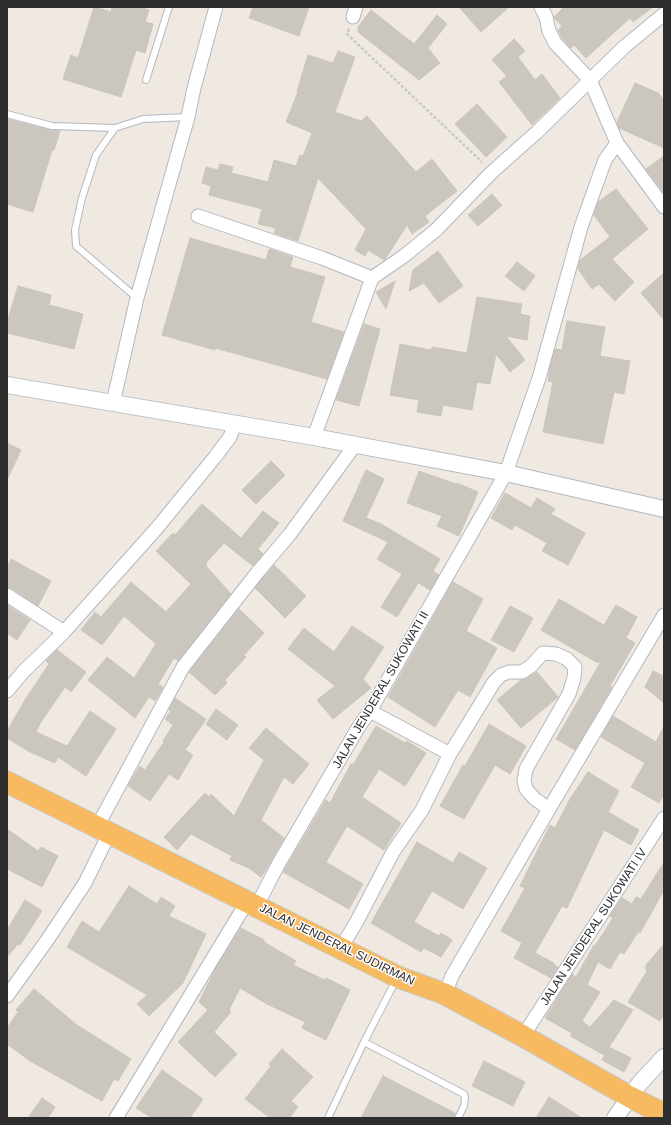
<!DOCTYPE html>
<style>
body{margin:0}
#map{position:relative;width:671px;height:1125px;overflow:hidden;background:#efe9e1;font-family:Helvetica,sans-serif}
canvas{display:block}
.frame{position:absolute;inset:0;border:8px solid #2e2e2e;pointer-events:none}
</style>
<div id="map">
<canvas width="671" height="1125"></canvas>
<div class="frame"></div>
</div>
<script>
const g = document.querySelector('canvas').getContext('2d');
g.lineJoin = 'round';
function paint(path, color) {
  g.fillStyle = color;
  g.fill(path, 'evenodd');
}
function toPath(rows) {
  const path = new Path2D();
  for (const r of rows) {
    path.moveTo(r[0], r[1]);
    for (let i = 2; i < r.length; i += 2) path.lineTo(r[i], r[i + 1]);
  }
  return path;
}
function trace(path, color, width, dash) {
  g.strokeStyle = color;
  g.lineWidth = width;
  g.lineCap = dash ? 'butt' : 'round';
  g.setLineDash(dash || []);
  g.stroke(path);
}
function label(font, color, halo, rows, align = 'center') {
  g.font = font + ' Helvetica,sans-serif';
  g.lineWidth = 3;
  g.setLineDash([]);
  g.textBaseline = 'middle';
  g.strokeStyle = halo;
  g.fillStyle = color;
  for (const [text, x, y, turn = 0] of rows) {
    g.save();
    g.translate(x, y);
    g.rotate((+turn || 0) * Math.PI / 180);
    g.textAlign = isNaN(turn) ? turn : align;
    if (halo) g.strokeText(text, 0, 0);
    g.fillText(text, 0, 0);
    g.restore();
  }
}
const building = toPath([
 [94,7,111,12,112,7,139,7,149,10,145,22,153,24,145,53,136,50,121,97,63,79,71,55,78,58,94,7],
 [253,7,309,7,299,36,249,18,253,7],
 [459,7,509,7,481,32,459,7],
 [564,7,653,7,633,22,630,18,586,58,574,45,571,48,562,38,558,30,562,26,555,19,554,17,564,7],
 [371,10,414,44,437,15,447,24,428,48,440,63,419,80,358,32,358,27,371,10],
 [514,39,525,51,518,57,535,80,542,74,560,98,532,125,499,82,507,76,492,60,514,39],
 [338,51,355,57,335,112,361,121,367,116,416,172,432,159,457,191,425,216,429,222,412,234,407,225,386,258,384,260,368,250,365,256,355,250,366,229,318,178,298,241,274,233,276,228,258,224,262,209,209,195,211,186,202,183,206,167,218,170,220,164,233,167,231,173,268,182,274,160,296,166,300,155,303,156,312,133,286,122,298,92,297,91,308,55,333,63,338,51],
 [635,83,658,93,664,100,664,148,619,128,617,122,635,83],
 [477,104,507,137,486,157,455,124,477,104],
 [7,119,51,130,60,131,54,150,52,150,33,212,7,204,7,119],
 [664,156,664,193,646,169,664,156],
 [616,189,648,229,612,259,634,282,615,301,599,284,592,289,578,269,580,260,610,237,594,215,598,202,616,189],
 [492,194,502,205,478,226,468,215,492,194],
 [190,238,266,260,269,249,293,257,290,267,325,277,311,322,344,332,327,379,215,348,215,350,162,335,190,238],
 [438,251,463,286,439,303,424,283,409,291,413,270,438,251],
 [517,262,535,276,524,291,505,276,517,262],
 [664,273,664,320,641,293,664,273],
 [395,281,386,309,376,292,395,281],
 [18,286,51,295,49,305,83,314,74,349,7,333,7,323,18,286],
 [477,297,522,304,520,314,530,316,527,340,506,336,525,360,510,372,496,354,490,384,477,382,472,410,443,405,441,416,417,412,419,400,390,395,400,344,431,350,432,347,467,353,477,297],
 [567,321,605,327,600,356,630,361,624,394,614,392,603,444,543,432,553,382,548,381,550,367,555,349,562,350,567,321],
 [364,324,380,329,359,406,336,400,364,324],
 [7,443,21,450,7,480,7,443],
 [271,461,285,475,256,504,242,490,271,461],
 [366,470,384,479,366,518,381,524,440,559,433,571,439,575,430,590,418,583,397,617,381,607,402,574,377,559,388,542,343,521,366,470],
 [419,471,456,484,457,483,478,492,459,536,437,526,442,516,407,503,419,471],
 [505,493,531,508,537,498,555,509,551,514,585,533,568,565,542,551,547,543,515,525,512,530,491,518,505,493],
 [202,504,241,538,263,511,279,523,258,549,263,554,253,566,224,543,206,563,207,564,206,566,231,594,178,661,174,658,158,684,163,687,155,701,149,697,135,718,88,680,107,657,134,678,156,644,124,616,102,645,81,630,95,612,101,617,131,582,166,612,191,584,156,551,173,533,175,535,202,504],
 [11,559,51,581,38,606,11,588,7,587,7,568,11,559],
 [274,565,306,596,285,618,255,588,274,565],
 [453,582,483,599,466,631,497,648,470,697,458,690,435,727,388,697,453,582],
 [559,599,604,625,616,605,637,617,626,638,635,643,610,686,612,687,575,750,556,739,603,658,598,663,541,630,559,599],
 [7,605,30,620,17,640,7,633,7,605],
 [510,606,533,618,514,652,491,640,510,606],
 [239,609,264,633,244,655,246,657,225,680,227,683,215,695,189,672,239,609],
 [352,626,384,647,363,679,371,688,333,719,317,700,335,686,288,649,304,628,334,652,352,626],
 [57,650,86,672,71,692,65,687,41,722,36,732,67,746,90,711,116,729,86,776,58,757,55,763,28,751,7,738,7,731,25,700,49,664,46,661,57,650],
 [653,671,664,676,664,703,645,687,653,671],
 [537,672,558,697,521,728,497,700,521,680,526,679,537,672],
 [175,698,206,719,185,750,193,755,178,780,169,774,150,801,128,786,140,766,145,770,164,742,163,741,173,725,165,719,171,711,169,710,175,698],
 [216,709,238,725,227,740,206,724,216,709],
 [613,716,656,742,664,726,664,794,659,803,631,787,645,763,601,737,613,716],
 [489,724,526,746,510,774,495,765,464,819,440,806,463,765,465,766,489,724],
 [376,726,405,743,407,741,426,753,405,786,379,769,362,797,401,823,384,850,347,826,326,862,363,884,349,909,283,872,326,800,330,803,351,764,353,765,376,726],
 [266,728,309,764,293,784,284,777,261,820,284,838,267,868,261,877,249,868,230,860,232,856,191,834,177,850,164,837,205,793,209,797,211,794,234,816,264,760,249,748,266,728],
 [588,772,619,791,608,812,639,830,631,845,604,830,567,908,562,906,535,953,554,963,553,964,558,967,551,978,514,958,522,943,501,931,525,888,520,886,550,825,555,828,570,799,588,772],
 [7,829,38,851,41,847,58,856,42,887,7,869,7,829],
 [417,842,453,863,459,852,487,868,463,909,432,891,414,922,439,936,441,933,452,940,441,957,424,948,421,952,371,923,417,842],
 [664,862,664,890,640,933,638,932,624,954,620,952,610,969,598,962,587,985,600,992,582,1021,590,1027,614,1000,633,1010,604,1055,570,1036,572,1033,545,1018,572,974,576,977,594,945,595,946,613,918,610,916,622,898,632,904,636,897,641,899,664,862],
 [129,886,157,904,161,897,175,906,169,916,206,934,183,983,149,1016,137,1004,147,995,67,947,82,921,99,932,129,886],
 [25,900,42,911,20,945,18,944,7,957,7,930,25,900],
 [241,928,264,940,264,942,296,961,293,965,325,980,326,978,350,990,326,1040,302,1028,305,1022,267,1004,240,988,229,1010,231,1012,214,1032,237,1054,215,1077,178,1042,208,1010,199,1002,217,966,241,928],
 [664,944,664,1014,660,1021,628,1002,647,971,646,970,646,965,664,944],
 [34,989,77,1025,131,1059,118,1081,114,1079,102,1101,30,1061,7,1044,7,1028,18,1012,16,1010,34,989],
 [609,1047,631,1058,624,1072,602,1060,609,1047],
 [282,1049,313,1077,291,1101,298,1107,289,1118,270,1118,245,1099,271,1066,269,1064,282,1049],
 [484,1061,525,1082,513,1106,472,1086,484,1061],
 [162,1070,203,1099,190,1118,152,1118,136,1108,162,1070],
 [383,1076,455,1113,454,1118,361,1118,383,1076],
 [549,1097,582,1118,536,1118,549,1097],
 [42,1098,55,1107,48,1118,28,1118,42,1098]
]);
paint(building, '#cbc7bf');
trace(building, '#cbc5ba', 1);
const service = toPath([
 [146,80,169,7],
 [7,114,52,126,115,128],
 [137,298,76,246,75,230,82,198,96,155,115,128,143,119,188,117],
 [364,1042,464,1094,465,1098,464,1106,458,1118],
 [328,1118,364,1042,396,980]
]);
const minor = toPath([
 [541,7,546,17,549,31,555,43,590,80,617,143,664,207],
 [353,17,356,7],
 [198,216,322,258,372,278,404,256,436,230,492,172,537,132,624,47,664,14],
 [113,403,137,298,188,117,194,88,216,7],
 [314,437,372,278],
 [7,595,64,632],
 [7,691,23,672,64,632,157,528,215,457,230,437,235,424],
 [370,711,450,754],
 [97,827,183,667,257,573,290,534,355,445],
 [257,906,268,884,279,863,358,728,370,711,506,473,539,378,581,227,605,160,617,143],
 [341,948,357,921,393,852,422,810,450,754,494,682,501,675,509,672,522,672,531,666,543,653,556,654,567,659,575,667,574,678,569,694,526,769,524,781,526,789,535,799,549,809],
 [445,994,452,976,549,809,664,615],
 [7,996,48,939,85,883,109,834],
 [523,1036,664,818],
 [116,1118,247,902]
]);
const tertiary = toPath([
 [7,385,314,437,506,473,664,509],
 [615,1118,639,1084,664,1057]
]);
const trunk = toPath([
 [7,782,398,977,445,994,523,1036,630,1097,664,1114]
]);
trace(service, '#b4b7c1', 8);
trace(minor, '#b4b7c1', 15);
trace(tertiary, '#b4b7c1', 18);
trace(trunk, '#c9c9c9', 23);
trace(toPath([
 [349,29,347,34,482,162]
]), '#c9c9c9', 2.5, [3, 2]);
trace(service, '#fff', 6);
trace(minor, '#fff', 13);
trace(tertiary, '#fff', 16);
trace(trunk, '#f8ba60', 21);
label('12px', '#2e2e2e', '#fff', [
 ["JALAN JENDERAL SUKOWATI II",381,690,-60],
 ["JALAN JENDERAL SUKOWATI IV",594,927,-57],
 ["JALAN JENDERAL SUDIRMAN",337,945,26]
]);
</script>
